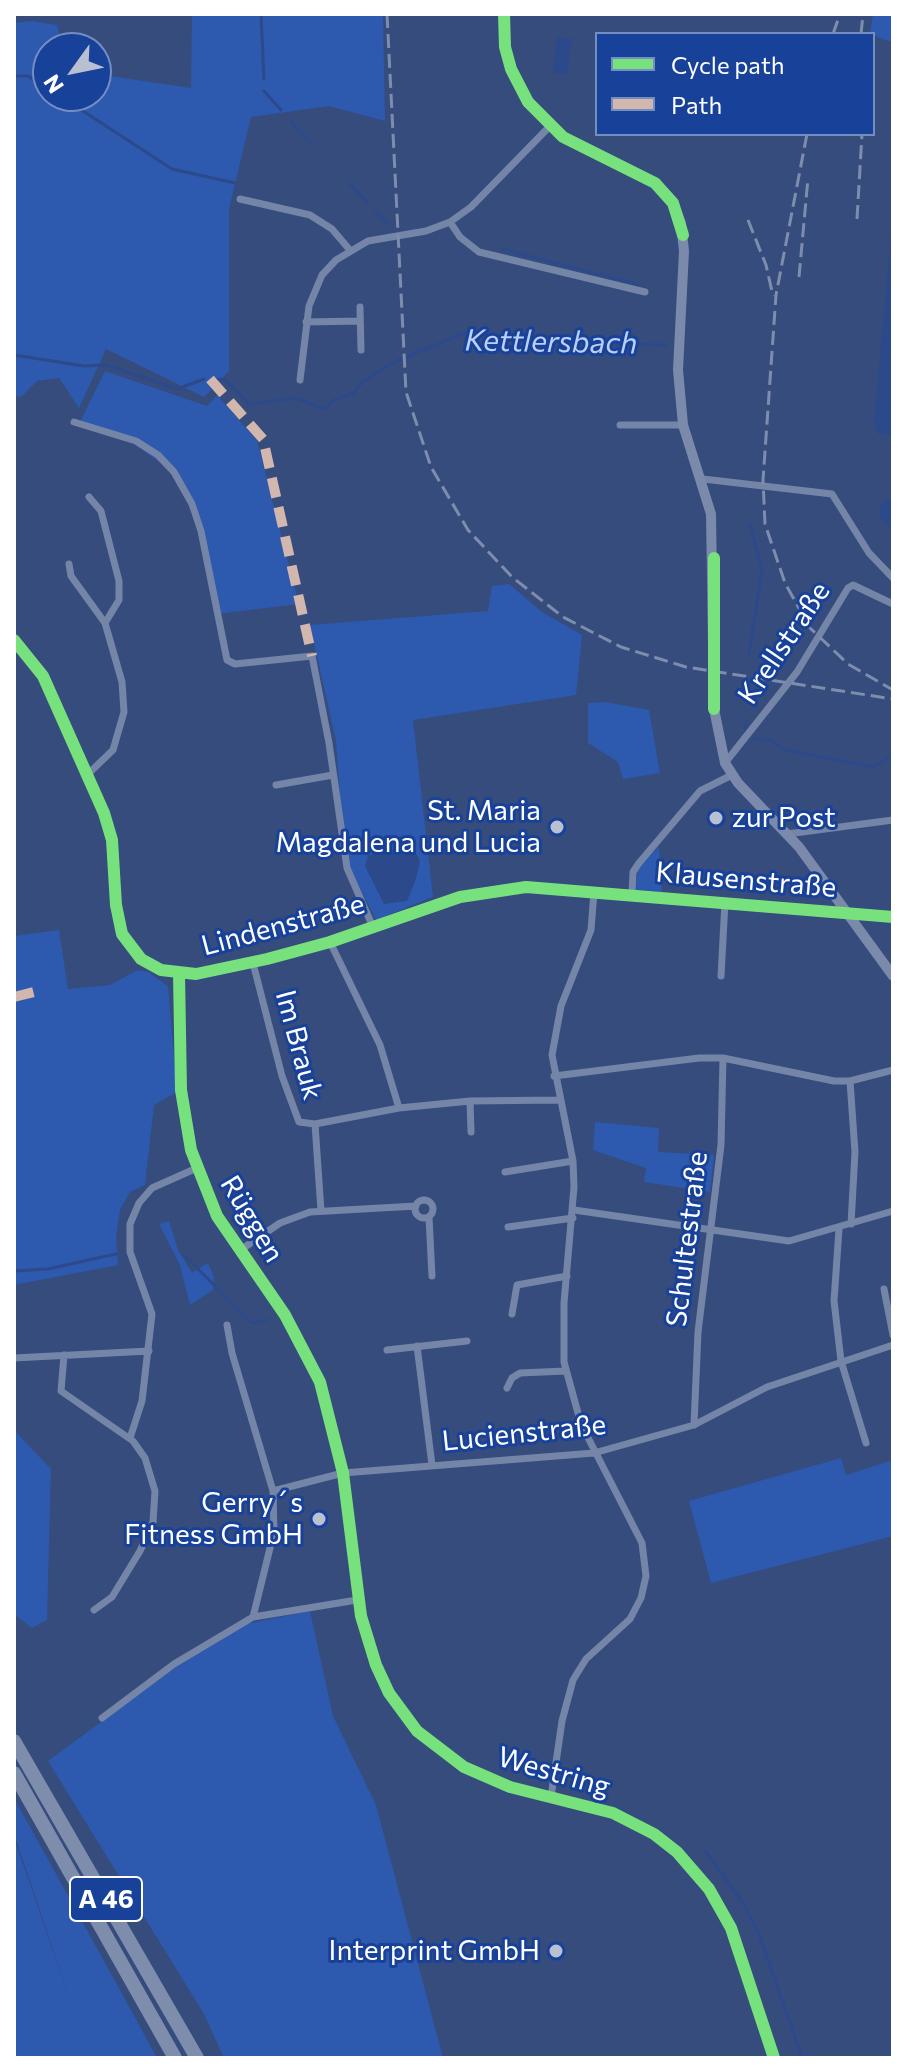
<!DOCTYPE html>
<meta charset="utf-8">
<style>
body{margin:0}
#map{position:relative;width:907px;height:2072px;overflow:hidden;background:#354c7d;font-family:Commissioner,sans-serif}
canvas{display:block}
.frame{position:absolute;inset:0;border:16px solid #fff;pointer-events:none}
.legend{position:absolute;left:595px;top:32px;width:280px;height:104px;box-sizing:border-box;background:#18429a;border:2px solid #748ec2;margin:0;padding:10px 14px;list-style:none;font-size:24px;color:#fff}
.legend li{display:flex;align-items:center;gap:16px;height:40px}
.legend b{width:40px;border:2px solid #748ec2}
.north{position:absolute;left:32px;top:32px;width:80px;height:80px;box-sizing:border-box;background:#18429a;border:2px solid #748ec2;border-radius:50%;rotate:237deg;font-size:22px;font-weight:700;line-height:32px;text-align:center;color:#fff}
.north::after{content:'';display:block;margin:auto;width:28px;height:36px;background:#b8c0d2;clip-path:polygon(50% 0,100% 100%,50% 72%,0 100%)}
</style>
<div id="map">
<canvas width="907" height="2072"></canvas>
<div class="frame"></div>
<ul class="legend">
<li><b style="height:10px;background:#77e17e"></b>Cycle path</li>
<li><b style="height:10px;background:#d1b7ad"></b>Path</li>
</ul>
<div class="north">N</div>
</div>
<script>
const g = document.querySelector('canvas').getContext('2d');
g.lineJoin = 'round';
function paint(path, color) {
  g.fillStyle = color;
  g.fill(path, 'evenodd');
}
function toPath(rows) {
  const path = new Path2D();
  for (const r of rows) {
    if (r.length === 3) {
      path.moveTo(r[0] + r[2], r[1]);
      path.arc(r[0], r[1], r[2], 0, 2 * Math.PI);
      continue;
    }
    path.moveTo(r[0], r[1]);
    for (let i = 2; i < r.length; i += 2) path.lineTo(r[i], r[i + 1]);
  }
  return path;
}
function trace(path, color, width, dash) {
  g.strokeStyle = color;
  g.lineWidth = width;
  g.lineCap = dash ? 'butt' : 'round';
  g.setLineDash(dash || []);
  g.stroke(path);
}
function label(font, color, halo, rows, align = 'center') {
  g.font = font + ' Commissioner,sans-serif';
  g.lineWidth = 6;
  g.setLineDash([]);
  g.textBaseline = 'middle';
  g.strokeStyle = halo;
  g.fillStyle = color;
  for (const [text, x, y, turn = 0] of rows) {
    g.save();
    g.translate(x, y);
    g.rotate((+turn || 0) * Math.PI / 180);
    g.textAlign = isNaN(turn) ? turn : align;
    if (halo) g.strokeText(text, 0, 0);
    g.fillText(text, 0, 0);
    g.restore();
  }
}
paint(toPath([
 [192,14,383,14,385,121,329,106,251,117,229,209,229,371,204,397,106,349,79,408,59,378,37,381,21,397,14,396,14,23,32,21,57,25,63,48,48,48,48,96,96,96,96,74,191,88],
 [873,14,893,14,893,43,870,34],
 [105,371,207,406,217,395,257,441,299,604,216,614,196,521,183,491,166,467,127,439,78,426],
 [509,584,542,612,582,635,576,695,413,720,433,897,376,920,344,856,336,741,310,625,488,611,492,586],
 [605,702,649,710,660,773,623,779,618,762,588,743,588,703],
 [659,847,662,892,636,890,638,865],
 [59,930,68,989,110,985,138,970,148,972,168,986,177,1092,154,1105,145,1185,130,1192,120,1210,116,1237,118,1265,14,1285,14,936],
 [595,1122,659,1128,658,1152,714,1155,710,1192,644,1182,646,1168,593,1150],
 [169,1221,178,1250,192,1273,208,1263,214,1277,213,1290,190,1305,180,1265,159,1224],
 [14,1430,51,1469,47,1620,32,1628,14,1614],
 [841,1458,846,1475,893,1460,893,1536,711,1583,689,1501],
 [310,1611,333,1716,376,1805,443,2058,224,2058,204,2014,48,1761,192,1655,241,1625],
 [14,1798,120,1990,157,2058,14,2058,14,1838,75,2014,14,1834]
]), '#2d59af');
paint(toPath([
 [557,37,572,39,567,75,553,73],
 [893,216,893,435,878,434,874,420],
 [888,499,893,503,893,529,880,518,879,507],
 [398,849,407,849,417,855,420,861,416,879,407,901,384,904,365,866,368,855]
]), '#2c4a8b');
trace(toPath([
 [261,14,264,79],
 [14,76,28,76,48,89],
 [264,91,281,110],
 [60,96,172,169,235,183],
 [291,122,311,142],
 [350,184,367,202],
 [375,211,388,224],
 [502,249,637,284],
 [14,355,84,366,106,365,177,389,204,379],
 [213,379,226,380,249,404,296,398,324,409,334,400,354,393,362,382,396,361,465,333,572,343,666,345],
 [749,655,762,569,750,524],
 [746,721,746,731],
 [755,739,771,740,785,750,873,767,887,759],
 [185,1256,252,1323,267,1320],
 [14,1271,48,1269,116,1254],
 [706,1852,743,1903,759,1934,802,2058]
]), '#2c4a8b', 3);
trace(toPath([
 [240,199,310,215,332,229,349,249],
 [450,222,460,237,479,252,645,292],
 [360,307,361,350],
 [306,322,360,321],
 [300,380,309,306,322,275,336,260,368,241,426,231,450,222,471,207,549,127],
 [74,422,136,441,158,455,174,472,192,504,201,531,227,660,235,664,312,656,329,743,347,868,373,927],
 [620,425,683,425],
 [703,479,832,494,869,553,893,578],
 [69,564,71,576,105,623],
 [14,640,43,676,104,813,112,840,116,905,122,934,141,959,161,970,196,974,267,959,330,942,460,897,526,887,893,917],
 [725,763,797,672,848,588,853,585,893,604],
 [88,774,113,750,124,712,122,682,105,623,119,600,119,581,101,511,89,497],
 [276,785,333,775],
 [787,834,893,820],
 [632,894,633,872,639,863,700,791,732,775],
 [330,942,380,1045,399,1108],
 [253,963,282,1076,299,1122,315,1124,399,1108,470,1101,558,1100],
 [179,974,181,1090,191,1150,217,1216,285,1315,320,1382,343,1473,361,1616,376,1665,389,1693,417,1731,464,1767,510,1787,613,1813,654,1834,677,1852,709,1889,731,1928,774,2058],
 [721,976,725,902],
 [554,1076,699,1058,723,1058,834,1081,850,1081,893,1070],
 [850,1081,855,1152,851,1224],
 [470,1101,471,1132],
 [315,1124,321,1211],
 [505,1172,573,1161],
 [424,1209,9],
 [574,1210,789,1241,893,1211],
 [429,1217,432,1276],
 [508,1227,573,1218],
 [839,1229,834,1301,838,1335,841,1361,866,1443],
 [239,1251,280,1223,310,1212,416,1206],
 [884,1289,893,1335],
 [512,1314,517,1285,567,1276],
 [227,1325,232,1353,273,1491,274,1532,253,1617,357,1600],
 [417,1346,432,1465],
 [387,1350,467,1341],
 [64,1355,61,1391,133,1441,145,1458,155,1491,153,1522,140,1551,112,1597,94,1610],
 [14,1358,149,1351],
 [507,1388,512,1378,520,1373,566,1371],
 [694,1425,698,1332,721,1145,723,1058],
 [130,1438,142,1401,152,1314,130,1252,130,1224,139,1203,152,1188,197,1168],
 [273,1491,343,1473,594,1453,694,1425,767,1387,893,1345],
 [102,1718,174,1664,253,1617],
 [551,1797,562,1721,573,1680,586,1659,630,1619,641,1598,646,1576,642,1543,581,1424,564,1362,564,1303,574,1187,573,1161,552,1055,561,1006,591,930,594,892]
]), '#7585a7', 7);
trace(toPath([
 [504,14,505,47,511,69,528,102,563,137,655,183,673,203,681,223,684,251,678,370,683,425,711,514,714,709,725,763,738,783,799,847,893,976]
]), '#7b8aab', 10);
trace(toPath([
 [14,1741,197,2058],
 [14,1773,175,2058]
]), '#7f8dad', 14);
trace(toPath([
 [387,14,406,392,431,467,468,530,512,577,563,617,621,647,686,667,893,699],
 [833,34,840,14],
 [861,34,863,14],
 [807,134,776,295,763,480,765,524,785,583,810,628,848,664,893,690],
 [857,219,862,134],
 [748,220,766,265,773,296],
 [799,277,808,178]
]), '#7f8dad', 3, [14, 6]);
trace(toPath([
 [210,379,263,439,312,656],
 [14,997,38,991]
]), '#d1b7ad', 10, [20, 10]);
trace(toPath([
 [504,14,505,47,511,69,528,102,563,137,655,183,673,203,683,235],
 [714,558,714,709],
 [14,640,43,676,104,813,112,840,116,905,122,934,141,959,161,970,196,974,267,959,330,942,460,897,526,887,893,917],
 [179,974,181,1090,191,1150,217,1216,285,1315,320,1382,343,1473,361,1616,376,1665,389,1693,417,1731,464,1767,510,1787,613,1813,654,1834,677,1852,709,1889,731,1928,774,2058]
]), '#77e17e', 12);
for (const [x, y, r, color] of [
 [716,818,8,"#b8c0d2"],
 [557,827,8,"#b8c0d2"],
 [319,1519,8,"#b8c0d2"],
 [556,1951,8,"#b8c0d2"]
]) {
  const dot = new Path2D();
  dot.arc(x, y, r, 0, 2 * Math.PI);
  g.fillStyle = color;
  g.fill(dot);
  trace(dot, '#18429a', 3);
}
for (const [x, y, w] of [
 [106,1899,72]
]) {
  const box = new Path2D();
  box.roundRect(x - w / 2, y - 22, w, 44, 6);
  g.fillStyle = '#18429a';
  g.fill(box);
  trace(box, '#fff', 2);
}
label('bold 26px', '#fff', null, [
 ["A 46",106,1899]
]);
label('28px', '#fff', '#18429a', [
 ["Krellstraße",784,643,-56],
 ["Klausenstraße",746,880,5],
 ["Lindenstraße",283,925,-15],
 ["Im Brauk",299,1045,75],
 ["Rüggen",252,1219,59],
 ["Schultestraße",687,1239,-83],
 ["Lucienstraße",524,1433,-6],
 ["Westring",554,1772,16]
]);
label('28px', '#fff', '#18429a', [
 ["St. Maria",541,811],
 ["Magdalena und Lucia",541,843],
 ["zur Post",732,818,"left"],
 ["Gerry´s",303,1503],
 ["Fitness GmbH",303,1535],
 ["Interprint GmbH",540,1951]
], 'right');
label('italic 30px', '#bbd0f8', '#18429a', [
 ["Kettlersbach",551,342,1]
]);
</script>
